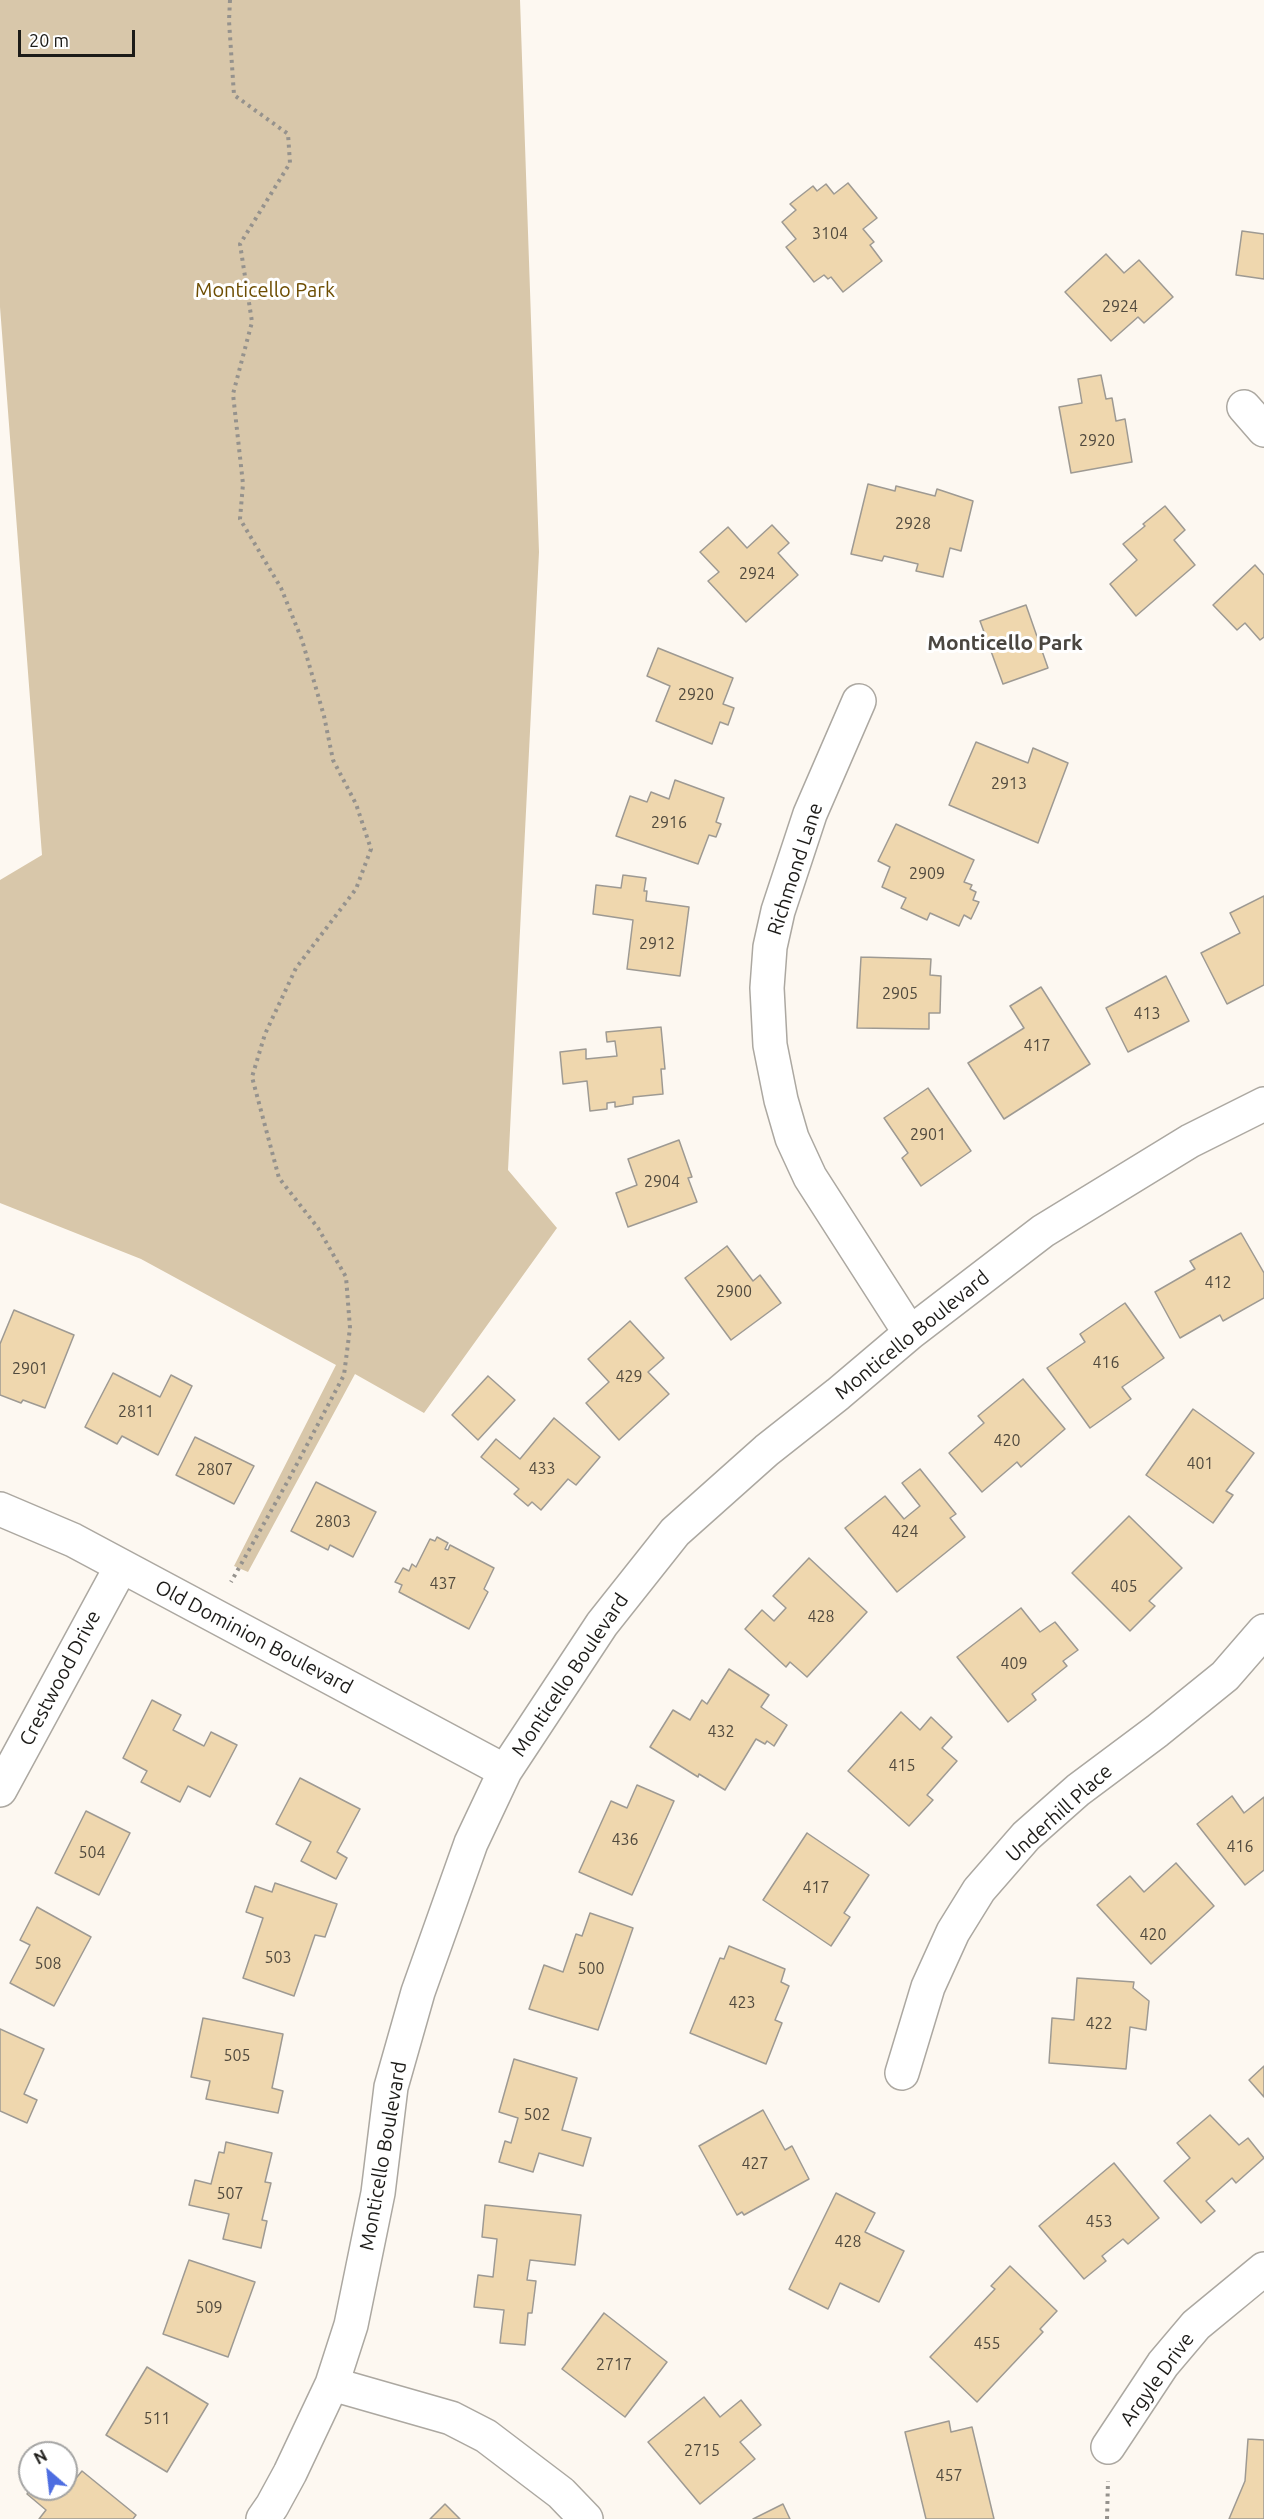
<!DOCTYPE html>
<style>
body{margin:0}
#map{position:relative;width:1264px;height:2519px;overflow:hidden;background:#fdf8f1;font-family:Ubuntu,sans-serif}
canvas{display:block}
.north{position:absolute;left:18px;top:2441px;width:60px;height:60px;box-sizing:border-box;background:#fff;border:2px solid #a4a4a3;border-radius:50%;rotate:332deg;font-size:16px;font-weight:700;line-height:24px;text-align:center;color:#1c1b18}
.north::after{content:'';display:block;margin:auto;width:21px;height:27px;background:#4d6de1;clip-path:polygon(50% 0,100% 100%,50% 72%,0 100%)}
.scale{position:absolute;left:18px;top:30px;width:117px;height:27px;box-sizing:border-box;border:3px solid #1c1b18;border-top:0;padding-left:8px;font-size:18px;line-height:21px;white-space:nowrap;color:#1c1b18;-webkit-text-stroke:4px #fff;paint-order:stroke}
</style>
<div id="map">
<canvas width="1264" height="2519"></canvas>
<div class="north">N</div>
<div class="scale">20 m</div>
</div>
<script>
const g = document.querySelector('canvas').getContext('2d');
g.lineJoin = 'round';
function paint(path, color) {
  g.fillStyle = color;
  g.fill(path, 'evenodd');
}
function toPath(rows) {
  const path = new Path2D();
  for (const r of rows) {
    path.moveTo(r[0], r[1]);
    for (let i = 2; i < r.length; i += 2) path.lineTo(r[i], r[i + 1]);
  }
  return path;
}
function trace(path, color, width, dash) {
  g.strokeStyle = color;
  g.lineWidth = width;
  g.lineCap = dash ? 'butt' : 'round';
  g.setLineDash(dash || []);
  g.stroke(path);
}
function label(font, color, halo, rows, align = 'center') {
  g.font = font + ' Ubuntu,sans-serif';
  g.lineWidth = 6;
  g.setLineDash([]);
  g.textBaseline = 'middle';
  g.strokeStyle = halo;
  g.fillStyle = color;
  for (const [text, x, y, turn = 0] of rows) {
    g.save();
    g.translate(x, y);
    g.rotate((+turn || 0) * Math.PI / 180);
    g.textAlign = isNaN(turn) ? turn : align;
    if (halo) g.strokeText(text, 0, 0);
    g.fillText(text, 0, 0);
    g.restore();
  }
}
paint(toPath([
 [0,0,520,0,539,552,508,1170,557,1228,424,1413,355,1374,248,1572,234,1566,336,1365,141,1259,0,1203,0,880,42,855,0,307]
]), '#d8c7aa');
const building = toPath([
 [848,183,877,218,863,229,874,242,870,245,882,261,843,292,831,277,828,279,824,275,814,282,786,247,796,239,782,222,796,210,790,204,813,186,817,191,826,184,834,194,848,183],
 [1242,231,1264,234,1264,279,1236,275,1242,231],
 [1106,254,1124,273,1139,260,1173,297,1144,323,1138,317,1111,341,1065,292,1106,254],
 [1101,375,1106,399,1112,398,1116,421,1125,419,1132,462,1071,473,1059,407,1082,403,1078,379,1101,375],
 [868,484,895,491,896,486,935,496,937,489,973,501,961,551,950,548,943,577,916,571,918,564,884,556,882,561,851,554,868,484],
 [1165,506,1185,530,1174,540,1195,565,1136,616,1110,584,1137,560,1123,544,1145,526,1143,524,1165,506],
 [772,525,789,543,778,553,798,575,746,622,708,581,719,572,700,552,728,527,747,548,772,525],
 [1255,565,1264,575,1264,637,1260,640,1245,623,1237,630,1213,605,1255,565],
 [1026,605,1048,668,1003,684,980,621,1026,605],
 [658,648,733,678,723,704,734,708,728,725,720,722,712,744,656,721,670,686,647,676,658,648],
 [976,742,1028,763,1033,748,1068,763,1038,843,949,805,976,742],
 [675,780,724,798,716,822,721,824,716,837,709,835,698,864,616,836,630,796,647,802,651,792,669,799,675,780],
 [896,824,974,860,964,882,972,885,970,889,976,892,973,900,979,902,971,919,964,915,959,926,930,913,927,920,901,908,906,898,882,887,890,867,878,861,896,824],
 [623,875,646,878,644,891,647,891,646,901,689,907,680,976,627,969,633,920,593,914,596,885,621,888,623,875],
 [1264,896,1264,985,1227,1004,1201,953,1240,933,1230,913,1264,896],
 [861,957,931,959,930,975,941,976,940,1013,929,1013,929,1029,857,1028,861,957],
 [1166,976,1189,1021,1128,1052,1106,1008,1166,976],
 [1041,987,1090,1064,1004,1119,968,1063,1024,1028,1010,1006,1041,987],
 [661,1027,665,1069,661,1069,663,1094,633,1097,633,1104,615,1107,615,1102,607,1103,607,1109,590,1111,587,1081,563,1084,560,1052,586,1049,586,1059,617,1056,615,1041,607,1042,606,1032,661,1027],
 [928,1088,971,1151,921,1186,902,1158,908,1153,884,1118,928,1088],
 [679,1140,692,1177,688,1178,697,1202,628,1227,616,1193,637,1185,628,1159,679,1140],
 [1241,1233,1264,1273,1264,1298,1223,1321,1220,1315,1180,1338,1155,1292,1195,1269,1190,1261,1241,1233],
 [727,1246,753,1281,760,1275,781,1303,731,1340,685,1278,727,1246],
 [1125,1303,1164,1358,1122,1387,1131,1399,1090,1428,1047,1368,1085,1342,1080,1334,1125,1303],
 [14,1310,74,1335,45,1408,23,1400,21,1403,0,1395,0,1344,14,1310],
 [630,1321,664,1358,648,1372,669,1394,619,1440,586,1403,609,1382,588,1359,630,1321],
 [113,1373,160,1397,171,1375,192,1386,158,1455,122,1436,117,1444,85,1427,113,1373],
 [488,1376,515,1400,478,1440,452,1415,488,1376],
 [1023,1379,1065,1429,1021,1467,1017,1462,982,1492,949,1453,984,1423,978,1416,1023,1379],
 [1193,1409,1254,1453,1226,1491,1233,1495,1213,1523,1146,1475,1193,1409],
 [554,1418,600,1457,576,1485,568,1479,541,1510,532,1502,528,1506,514,1494,519,1489,481,1457,496,1439,520,1459,554,1418],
 [195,1437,254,1466,234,1504,176,1475,195,1437],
 [920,1469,956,1514,950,1518,965,1537,897,1592,845,1528,885,1496,904,1519,920,1506,902,1483,920,1469],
 [316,1482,376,1512,353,1557,330,1545,328,1550,291,1531,316,1482],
 [1129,1516,1182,1568,1149,1601,1155,1606,1130,1631,1072,1573,1129,1516],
 [437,1537,448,1543,445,1549,448,1550,450,1545,494,1568,484,1589,488,1592,469,1629,399,1592,402,1585,395,1582,403,1568,409,1571,412,1564,416,1567,430,1539,435,1541,437,1537],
 [809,1558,867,1612,807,1677,790,1662,786,1667,745,1629,762,1610,774,1621,786,1608,773,1596,809,1558],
 [1021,1608,1040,1632,1055,1622,1078,1650,1063,1661,1067,1666,1032,1694,1036,1700,1008,1722,957,1657,1021,1608],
 [729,1669,769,1695,761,1707,787,1725,774,1746,767,1741,765,1744,756,1739,725,1790,699,1774,698,1777,650,1747,673,1710,690,1720,702,1700,707,1704,729,1669],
 [152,1700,181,1715,173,1730,204,1746,211,1732,237,1745,210,1797,188,1786,180,1802,141,1782,147,1771,123,1758,152,1700],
 [901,1712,920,1730,931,1717,952,1737,942,1748,957,1761,927,1795,933,1800,909,1826,848,1771,901,1712],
 [300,1778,360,1809,337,1852,347,1858,336,1879,301,1861,311,1842,276,1824,300,1778],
 [637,1785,674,1801,632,1895,579,1872,611,1801,627,1808,637,1785],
 [1232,1796,1244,1813,1264,1797,1264,1870,1245,1885,1197,1824,1232,1796],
 [86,1811,130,1833,99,1895,55,1873,86,1811],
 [807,1833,869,1875,844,1913,850,1917,831,1946,763,1900,807,1833],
 [1176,1863,1214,1906,1151,1964,1097,1905,1130,1876,1144,1892,1176,1863],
 [275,1883,337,1904,325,1937,315,1935,294,1996,243,1978,263,1918,246,1912,255,1886,272,1892,275,1883],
 [37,1907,91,1937,54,2006,10,1983,30,1945,20,1940,37,1907],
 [590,1913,633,1928,598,2030,529,2009,544,1965,563,1972,576,1934,582,1936,590,1913],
 [729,1946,785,1969,781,1982,789,1986,775,2020,782,2023,766,2064,690,2033,720,1958,724,1959,729,1946],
 [1077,1978,1134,1982,1133,1988,1149,2001,1146,2030,1130,2027,1126,2069,1049,2063,1052,2018,1074,2020,1077,1978],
 [203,2018,283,2034,272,2088,283,2091,278,2113,206,2099,210,2081,191,2077,203,2018],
 [0,2029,44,2049,24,2094,37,2100,27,2123,0,2111,0,2029],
 [514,2059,577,2078,562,2130,591,2138,583,2166,539,2153,533,2172,499,2162,505,2141,511,2143,518,2118,499,2112,514,2059],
 [1264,2066,1264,2097,1249,2080,1264,2066],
 [763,2110,785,2150,792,2146,809,2179,744,2215,742,2212,737,2215,699,2146,763,2110],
 [1210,2115,1239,2145,1248,2138,1264,2158,1236,2183,1232,2178,1206,2201,1215,2211,1201,2223,1164,2181,1190,2158,1177,2143,1210,2115],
 [226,2142,272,2153,265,2182,271,2183,262,2220,267,2221,261,2248,223,2239,229,2214,189,2205,195,2180,211,2184,219,2152,224,2153,226,2142],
 [1114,2163,1159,2218,1128,2244,1123,2239,1102,2256,1106,2261,1084,2279,1039,2226,1114,2163],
 [836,2193,875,2213,865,2232,904,2251,879,2302,840,2283,828,2309,789,2289,836,2193],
 [485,2205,581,2215,575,2265,530,2260,527,2280,536,2281,532,2313,528,2313,525,2345,500,2343,504,2310,474,2307,478,2275,493,2277,497,2239,482,2237,485,2205],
 [189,2260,255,2282,228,2357,163,2334,189,2260],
 [1010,2266,1057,2311,1040,2329,1043,2332,977,2402,930,2357,995,2289,991,2286,1010,2266],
 [604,2313,667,2362,625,2417,562,2369,604,2313],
 [147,2367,208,2404,167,2472,106,2435,147,2367],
 [704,2397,720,2417,741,2400,761,2425,740,2442,755,2459,700,2504,648,2442,704,2397],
 [949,2421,951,2432,972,2427,994,2519,926,2519,905,2432,949,2421],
 [1248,2439,1264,2440,1264,2519,1229,2519,1245,2481,1248,2439],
 [82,2471,136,2515,133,2519,39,2519,46,2510,27,2494,31,2489,67,2489,82,2471],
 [445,2504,460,2519,430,2519,445,2504],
 [783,2504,790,2519,753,2519,783,2504]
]);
paint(building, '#efd7ae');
trace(building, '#9e9a93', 1.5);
const minor = toPath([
 [1244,407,1264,430],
 [859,701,810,814,778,911,770,947,767,988,770,1045,781,1100,792,1138,810,1177,910,1333],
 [0,1509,73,1540,505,1771],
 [0,1790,121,1567],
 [902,2073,928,1987,953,1932,979,1890,1026,1836,1078,1790,1157,1731,1225,1676,1264,1631],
 [332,2384,451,2418,486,2436,561,2493,586,2519],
 [1108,2447,1163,2364,1196,2325,1264,2269],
 [263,2519,272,2506,290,2473,332,2384,351,2325,378,2193,391,2087,418,1992,471,1843,505,1771,602,1624,675,1532,767,1450,838,1394,910,1333,1043,1231,1190,1141,1264,1104]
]);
trace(minor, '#aca8a1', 36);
trace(toPath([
 [230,0,229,21,234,95,288,134,290,163,240,244,252,322,233,394,243,484,240,519,281,588,302,640,324,716,333,760,356,804,371,849,356,889,296,968,265,1034,252,1077,279,1178,318,1228,346,1277,350,1328,344,1375,289,1479,231,1582],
 [1107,2519,1108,2481]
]), '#95928d', 4, [3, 4.5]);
trace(minor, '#fff', 33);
label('16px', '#514a3e', null, [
 ["3104",830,234],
 ["2924",1120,307],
 ["2920",1097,441],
 ["2928",913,524],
 ["2924",757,574],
 ["2920",696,695],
 ["2913",1009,784],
 ["2916",669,823],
 ["2909",927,874],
 ["2912",657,944],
 ["2905",900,994],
 ["413",1147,1014],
 ["417",1037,1046],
 ["2901",928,1135],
 ["2904",662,1182],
 ["412",1218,1283],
 ["2900",734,1292],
 ["416",1106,1363],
 ["2901",30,1369],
 ["429",629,1377],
 ["2811",136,1412],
 ["420",1007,1441],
 ["401",1200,1464],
 ["433",542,1469],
 ["2807",215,1470],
 ["2803",333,1522],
 ["424",905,1532],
 ["437",443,1584],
 ["405",1124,1587],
 ["428",821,1617],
 ["409",1014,1664],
 ["432",721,1732],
 ["415",902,1766],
 ["436",625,1840],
 ["416",1240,1847],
 ["504",92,1853],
 ["417",816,1888],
 ["420",1153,1935],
 ["503",278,1958],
 ["508",48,1964],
 ["500",591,1969],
 ["423",742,2003],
 ["422",1099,2024],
 ["505",237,2056],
 ["502",537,2115],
 ["427",755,2164],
 ["507",230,2194],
 ["453",1099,2222],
 ["428",848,2242],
 ["509",209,2308],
 ["455",987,2344],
 ["2717",614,2365],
 ["511",157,2419],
 ["2715",702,2451],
 ["457",949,2476]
]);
label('20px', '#6d4d02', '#fff', [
 ["Monticello Park",265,290]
]);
label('20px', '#1c1b18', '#fff', [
 ["Richmond Lane",795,869,-72],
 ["Monticello Boulevard",912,1335,-39],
 ["Old Dominion Boulevard",254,1637,28],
 ["Monticello Boulevard",570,1675,-56],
 ["Crestwood Drive",60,1678,-62],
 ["Underhill Place",1059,1813,-42],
 ["Monticello Boulevard",383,2156,-80],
 ["Argyle Drive",1157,2379,-54]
]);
label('bold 21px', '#4a4640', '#fff', [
 ["Monticello Park",1005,643]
]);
</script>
